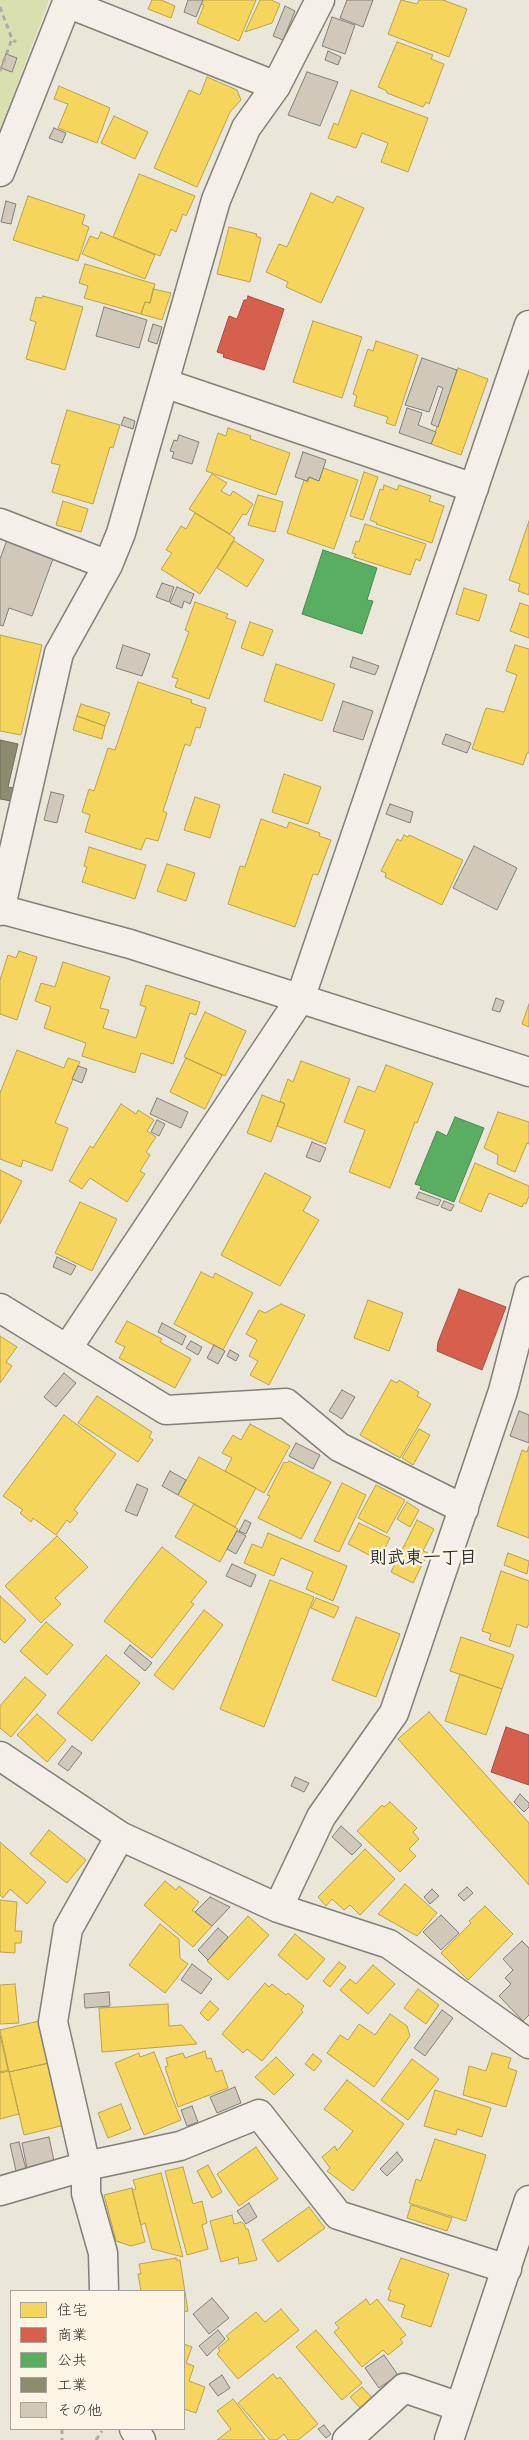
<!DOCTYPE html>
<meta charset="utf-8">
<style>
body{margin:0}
#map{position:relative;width:529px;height:2440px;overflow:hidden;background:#ebe6da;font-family:"Gochi Hand","Klee One",sans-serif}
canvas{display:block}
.legend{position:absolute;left:10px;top:2290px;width:175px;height:140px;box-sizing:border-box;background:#fcf5e5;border:1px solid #a8a49b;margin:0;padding:6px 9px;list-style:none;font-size:15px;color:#2b2b2b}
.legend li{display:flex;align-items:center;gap:10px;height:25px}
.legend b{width:25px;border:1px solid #a8a49b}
</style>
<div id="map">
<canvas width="529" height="2440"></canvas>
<ul class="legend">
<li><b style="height:14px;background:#f6d55c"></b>住宅</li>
<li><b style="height:14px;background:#d6604d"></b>商業</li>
<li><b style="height:14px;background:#5aae61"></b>公共</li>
<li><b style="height:14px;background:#8c8c6e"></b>工業</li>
<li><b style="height:14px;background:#d0c9ba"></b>その他</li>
</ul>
</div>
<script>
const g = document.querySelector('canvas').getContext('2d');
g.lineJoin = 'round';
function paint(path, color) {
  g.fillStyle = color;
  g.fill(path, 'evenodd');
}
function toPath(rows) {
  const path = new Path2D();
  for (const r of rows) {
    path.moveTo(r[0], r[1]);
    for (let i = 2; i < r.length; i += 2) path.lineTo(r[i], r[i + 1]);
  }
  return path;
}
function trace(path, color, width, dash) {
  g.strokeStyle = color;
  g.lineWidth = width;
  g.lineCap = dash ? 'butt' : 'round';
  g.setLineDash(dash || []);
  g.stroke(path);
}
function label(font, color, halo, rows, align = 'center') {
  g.font = font + ' "Gochi Hand","Klee One",sans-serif';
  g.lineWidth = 5;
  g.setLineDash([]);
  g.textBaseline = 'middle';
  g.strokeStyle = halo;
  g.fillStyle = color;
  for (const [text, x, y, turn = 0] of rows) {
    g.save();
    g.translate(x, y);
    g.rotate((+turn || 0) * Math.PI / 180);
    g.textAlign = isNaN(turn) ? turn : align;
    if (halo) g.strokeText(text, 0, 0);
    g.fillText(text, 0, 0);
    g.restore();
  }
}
paint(toPath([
 [0,0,49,0,0,130]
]), '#d9dfaf');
const homes = toPath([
 [152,0,161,0,175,6,171,18,148,9,152,0],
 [203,0,256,0,239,41,197,23,204,5,201,4,203,0],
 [260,0,271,0,280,4,272,23,245,32,260,0],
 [401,0,417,4,419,0,443,0,467,9,449,57,388,34,401,0],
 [397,42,433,55,431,59,444,64,429,104,426,102,423,107,387,93,387,91,378,87,397,42],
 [207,77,237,90,241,100,230,112,197,187,154,168,189,90,200,95,207,77],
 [59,86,110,108,97,143,58,128,68,104,54,99,59,86],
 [351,90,428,118,408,172,381,162,388,143,362,133,356,148,328,138,334,123,338,125,351,90],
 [114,116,148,132,135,159,101,143,114,116],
 [139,174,195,196,186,216,183,214,176,232,171,229,160,256,113,237,139,174],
 [311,193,333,203,337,196,364,208,321,303,286,287,288,282,266,272,279,244,287,247,311,193],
 [28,196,85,215,82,224,89,227,78,261,13,240,28,196],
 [229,227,257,234,256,236,261,238,250,282,217,274,229,227],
 [101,232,155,255,145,279,82,254,90,236,98,239,101,232],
 [85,264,155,284,150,303,145,302,141,314,84,298,88,286,79,283,85,264],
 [153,289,171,293,162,320,141,314,145,302,150,303,153,289],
 [43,296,83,307,65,370,26,359,36,322,30,320,36,297,42,298,43,296],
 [313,321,362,337,342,398,293,382,313,321],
 [376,341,418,355,395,426,386,423,388,417,354,406,357,396,353,394,368,349,373,351,376,341],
 [458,368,488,379,461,455,431,444,458,368],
 [67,410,120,425,113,448,110,447,93,504,52,492,60,465,51,463,67,410],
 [228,428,251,436,250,439,290,453,276,495,206,471,218,433,226,436,228,428],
 [323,468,358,480,334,549,287,533,304,480,308,482,309,477,319,481,323,468],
 [364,472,378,477,363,520,350,516,364,472],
 [212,474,227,483,221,491,230,496,233,491,253,504,246,515,243,514,230,534,189,509,212,474],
 [384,485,397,490,399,485,431,496,429,501,444,506,432,543,376,524,377,523,370,520,380,489,383,490,384,485],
 [258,495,283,502,275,532,248,525,258,495],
 [63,501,88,509,81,532,56,525,63,501],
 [195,513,235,538,200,594,161,569,172,553,166,550,181,526,186,529,195,513],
 [529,521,529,595,518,591,520,584,509,580,529,521],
 [365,524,426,544,420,561,416,559,410,575,354,557,356,554,352,553,356,541,359,542,365,524],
 [234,541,264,560,247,587,217,568,234,541],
 [464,588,487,595,479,621,456,614,464,588],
 [195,602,228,614,226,618,236,621,209,699,175,687,178,679,172,677,189,632,185,630,195,602],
 [520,603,529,606,529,638,510,631,520,603],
 [250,622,273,630,263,656,241,648,250,622],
 [0,635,42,645,21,735,0,731,0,635],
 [515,645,529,649,529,753,527,753,523,765,472,749,486,708,504,712,517,675,506,671,515,645],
 [276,664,335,684,322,721,264,701,276,664],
 [138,682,192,700,191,703,206,708,200,728,196,727,190,746,185,744,163,811,167,813,158,841,146,838,141,850,85,832,90,815,82,812,89,789,94,791,108,748,115,750,138,682],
 [81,704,110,713,105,726,77,716,81,704],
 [77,716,105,726,102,739,73,730,77,716],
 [284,774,321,787,308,824,272,812,284,774],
 [195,797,220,805,210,838,184,830,195,797],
 [261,819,287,828,289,822,320,833,319,836,331,840,318,875,313,874,295,927,228,904,240,866,245,867,261,819],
 [404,835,408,837,409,835,463,860,442,905,385,877,386,873,381,871,397,839,401,841,404,835],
 [89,847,146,865,135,899,82,882,87,867,84,866,89,847],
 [167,864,195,873,186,901,157,891,167,864],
 [19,951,37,957,17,1020,0,1014,0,980,8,955,16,958,19,951],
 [63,962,110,977,100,1008,109,1010,103,1028,136,1038,146,1007,140,1005,146,985,200,1002,196,1015,190,1013,173,1064,141,1053,135,1073,82,1056,86,1043,44,1028,51,1007,35,1001,41,983,55,987,63,962],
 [529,1004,529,1027,522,1024,529,1004],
 [205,1012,246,1031,225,1076,184,1057,205,1012],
 [17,1050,64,1068,68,1058,80,1062,55,1123,68,1128,52,1171,23,1160,21,1167,0,1159,0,1093,17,1050],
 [186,1058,222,1075,205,1109,170,1092,186,1058],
 [301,1061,350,1079,326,1144,277,1126,285,1104,280,1101,288,1079,293,1082,301,1061],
 [386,1065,433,1083,417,1123,415,1122,390,1188,349,1172,365,1130,344,1122,358,1086,375,1092,386,1065],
 [262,1095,285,1104,271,1142,247,1133,262,1095],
 [121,1104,136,1114,138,1110,154,1120,147,1131,156,1137,146,1152,150,1155,140,1171,145,1174,127,1202,90,1178,82,1189,69,1181,90,1146,93,1148,121,1104],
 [498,1112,529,1122,529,1144,527,1143,515,1172,497,1164,498,1155,484,1148,498,1112],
 [475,1163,529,1186,529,1196,526,1204,524,1203,522,1207,489,1193,481,1212,459,1202,475,1163],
 [0,1170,22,1181,0,1224,0,1170],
 [265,1173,311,1197,303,1211,319,1220,280,1286,221,1255,265,1173],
 [80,1202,117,1219,92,1271,55,1253,80,1202],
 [201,1272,213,1278,215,1273,253,1293,223,1350,174,1324,201,1272],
 [368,1300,403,1313,389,1351,354,1338,368,1300],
 [281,1304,305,1315,269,1385,250,1375,258,1361,249,1356,257,1340,246,1334,259,1310,265,1313,281,1304],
 [127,1321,162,1339,160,1342,191,1359,175,1388,119,1358,125,1347,115,1342,127,1321],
 [0,1336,17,1347,6,1362,12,1366,0,1383,0,1336],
 [391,1380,397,1383,399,1380,419,1392,417,1396,431,1404,400,1458,360,1435,391,1380],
 [97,1396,152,1432,149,1437,153,1440,138,1462,78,1423,97,1396],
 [64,1415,116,1454,74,1510,78,1513,70,1523,67,1520,56,1535,33,1518,31,1522,20,1513,23,1510,3,1496,64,1415],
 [250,1424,290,1446,264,1493,225,1471,232,1458,222,1453,233,1435,241,1440,250,1424],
 [419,1429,430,1435,413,1465,402,1458,419,1429],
 [529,1446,529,1538,497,1526,522,1450,527,1452,529,1446],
 [199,1457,256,1488,235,1527,178,1495,199,1457],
 [289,1461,331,1482,301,1539,258,1518,270,1496,267,1495,284,1462,287,1463,289,1461],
 [342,1483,366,1495,339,1552,314,1541,342,1483],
 [376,1485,405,1500,387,1533,358,1518,376,1485],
 [407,1502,419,1510,410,1527,397,1519,407,1502],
 [194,1504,238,1529,220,1562,175,1537,194,1504],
 [417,1520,434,1529,423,1551,428,1553,413,1583,391,1572,417,1520],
 [359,1523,390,1538,383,1552,375,1549,371,1556,348,1544,359,1523],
 [268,1533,347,1566,333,1601,306,1589,313,1572,281,1558,274,1576,244,1563,252,1544,262,1548,268,1533],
 [57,1536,88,1567,55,1598,61,1604,41,1623,5,1586,57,1536],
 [162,1547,207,1582,191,1602,194,1604,152,1658,104,1621,162,1547],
 [508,1553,529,1561,527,1574,504,1565,508,1553],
 [501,1571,529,1581,529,1623,527,1628,517,1624,510,1647,489,1640,491,1634,482,1631,501,1571],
 [270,1580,314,1597,264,1727,220,1709,270,1580],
 [0,1596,26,1620,5,1643,0,1639,0,1596],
 [316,1598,339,1607,334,1618,311,1608,316,1598],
 [204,1610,223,1625,173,1690,154,1675,204,1610],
 [356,1617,400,1634,376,1697,332,1680,356,1617],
 [46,1622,73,1645,47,1675,20,1651,46,1622],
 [461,1637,514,1655,502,1689,450,1671,461,1637],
 [106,1655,140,1683,92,1741,57,1713,106,1655],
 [460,1674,502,1689,486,1735,445,1721,460,1674],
 [25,1677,46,1695,11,1737,0,1728,0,1706,25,1677],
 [429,1712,529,1823,529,1885,398,1739,429,1712],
 [37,1714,66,1740,47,1762,17,1735,37,1714],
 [390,1802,417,1828,413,1832,419,1839,409,1849,416,1856,400,1872,357,1831,382,1805,384,1807,390,1802],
 [49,1830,86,1860,67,1883,30,1854,49,1830],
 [0,1842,46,1882,27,1904,10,1889,3,1898,0,1895,0,1842],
 [365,1849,395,1879,360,1915,350,1905,344,1910,332,1899,326,1906,318,1897,365,1849],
 [165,1881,176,1890,179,1886,199,1902,192,1910,212,1926,193,1947,144,1905,165,1881],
 [405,1884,437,1913,417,1936,378,1914,405,1884],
 [0,1900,17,1902,15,1931,22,1931,21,1943,15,1943,15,1953,0,1952,0,1900],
 [485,1906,513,1934,468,1980,441,1953,471,1923,469,1921,485,1906],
 [248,1916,269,1935,228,1980,207,1961,248,1916],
 [160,1924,179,1939,180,1958,188,1964,165,1993,129,1965,160,1924],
 [295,1934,325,1959,307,1980,278,1955,295,1934],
 [339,1962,346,1967,330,1987,323,1981,339,1962],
 [373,1965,395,1984,368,2014,340,1990,350,1979,356,1984,373,1965],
 [265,1983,269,1987,272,1984,286,1995,288,1993,304,2006,301,2010,303,2012,262,2061,247,2049,243,2053,222,2034,265,1983],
 [15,1984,19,2023,0,2024,0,1985,15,1984],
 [418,1989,439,2005,426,2024,404,2008,418,1989],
 [210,2001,219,2009,208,2021,200,2013,210,2001],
 [168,2004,169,2026,182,2025,197,2044,102,2052,99,2008,168,2004],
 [390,2014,407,2026,410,2036,374,2087,327,2053,340,2035,348,2040,359,2024,375,2035,390,2014],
 [39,2021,49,2063,9,2072,0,2030,39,2021],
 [0,2035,8,2070,0,2072,0,2035],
 [205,2051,207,2059,211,2058,216,2072,222,2070,228,2088,178,2107,165,2067,168,2066,166,2058,183,2053,185,2058,205,2051],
 [154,2052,181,2120,144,2135,115,2063,139,2053,140,2057,154,2052],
 [492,2053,511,2058,508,2068,517,2071,506,2107,463,2095,469,2066,486,2071,492,2053],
 [313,2054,322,2061,314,2071,305,2064,313,2054],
 [276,2057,294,2075,274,2095,255,2077,276,2057],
 [412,2059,439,2079,408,2120,381,2100,412,2059],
 [49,2063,65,2125,24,2135,9,2072,49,2063],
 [9,2071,19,2114,0,2119,0,2073,9,2071],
 [347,2080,404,2124,353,2191,327,2171,330,2168,322,2157,335,2146,337,2151,353,2131,324,2109,347,2080],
 [435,2090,491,2108,482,2137,457,2129,456,2135,424,2126,435,2090],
 [121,2104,131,2129,108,2138,98,2113,121,2104],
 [435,2139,486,2155,466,2221,409,2203,416,2179,421,2181,435,2139],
 [256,2147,278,2179,239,2206,217,2174,256,2147],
 [208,2165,222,2192,212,2198,197,2171,208,2165],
 [183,2167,193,2204,202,2201,207,2223,202,2225,208,2249,187,2255,165,2171,183,2167],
 [161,2173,183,2257,152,2249,145,2223,141,2225,132,2190,136,2189,133,2180,161,2173],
 [132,2188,145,2242,131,2246,116,2241,104,2195,132,2188],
 [411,2205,452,2218,447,2231,407,2218,411,2205],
 [309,2207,325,2228,278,2262,262,2240,309,2207],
 [232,2215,234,2224,241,2222,244,2224,246,2229,248,2229,257,2260,239,2264,238,2257,221,2262,210,2221,232,2215],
 [176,2258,176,2260,180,2260,188,2311,184,2312,184,2291,141,2291,138,2274,141,2274,139,2264,176,2258],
 [401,2258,449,2274,431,2327,401,2317,405,2305,388,2300,391,2290,388,2289,401,2258],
 [366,2299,370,2305,377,2299,406,2335,400,2339,403,2343,388,2355,383,2350,362,2367,334,2332,339,2328,335,2323,366,2299],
 [281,2309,299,2330,238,2379,217,2354,220,2351,218,2348,229,2339,226,2336,256,2312,265,2322,281,2309],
 [316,2330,362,2383,342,2400,296,2347,316,2330],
 [184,2344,192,2347,186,2363,194,2366,189,2381,205,2387,196,2413,184,2409,184,2344],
 [273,2374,277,2379,280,2377,318,2424,298,2440,288,2440,284,2434,277,2440,270,2440,238,2403,273,2374],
 [362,2387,375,2401,363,2411,350,2397,362,2387],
 [233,2399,265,2440,217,2440,231,2429,217,2411,233,2399]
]);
paint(homes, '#f6d55c');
trace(homes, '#b9a24d', 1);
const shops = toPath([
 [248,296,284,309,264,370,223,357,224,354,217,352,229,316,237,319,244,300,247,300,248,296],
 [459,1289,506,1307,482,1370,437,1351,438,1342,459,1289],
 [506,1727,529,1735,529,1785,491,1772,506,1727]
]);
paint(shops, '#d6604d');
trace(shops, '#a35043', 1);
const public = toPath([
 [323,550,377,568,367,600,373,601,362,634,302,614,323,550],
 [455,1117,484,1128,454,1202,420,1189,421,1186,415,1184,437,1131,447,1136,455,1117]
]);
paint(public, '#5aae61');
trace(public, '#4c8751', 1);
const industry = toPath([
 [0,740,18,744,8,787,13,788,11,801,0,799,0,740]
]);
paint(industry, '#8c8c6e');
trace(industry, '#6f6f5a', 1);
const building = toPath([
 [188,0,203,0,196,17,184,12,188,0],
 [347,0,373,0,363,27,340,18,347,0],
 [285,6,295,11,283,40,273,36,285,6],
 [332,17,355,25,345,54,322,46,332,17],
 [328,51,341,57,338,65,325,60,328,51],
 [6,54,17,58,12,72,1,68,6,54],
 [307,72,338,82,320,126,288,115,307,72],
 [54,128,66,133,62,143,49,138,54,128],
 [6,201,16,204,11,224,1,222,6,201],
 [104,307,147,320,139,348,96,336,104,307],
 [153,324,162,327,157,344,148,341,153,324],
 [422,358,457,370,438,427,431,424,443,388,438,386,429,412,405,405,422,358],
 [407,408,422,413,418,425,436,432,431,444,399,433,407,408],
 [124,417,135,421,133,429,121,425,124,417],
 [179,435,199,442,192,464,172,458,174,452,170,451,174,440,177,441,179,435],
 [303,452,326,460,319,481,309,477,307,481,295,477,303,452],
 [7,540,54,556,32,616,9,608,3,626,0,625,0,559,7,540],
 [162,583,174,587,169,602,156,597,162,583],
 [177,587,194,594,190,604,184,601,182,608,170,603,177,587],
 [123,645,150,654,142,676,116,668,123,645],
 [353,657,379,666,375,675,350,667,353,657],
 [343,701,373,711,363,740,333,731,343,701],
 [446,734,471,743,467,753,442,744,446,734],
 [51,792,64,795,57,823,44,820,51,792],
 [390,804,413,812,410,823,386,814,390,804],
 [474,846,517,868,497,910,453,888,474,846],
 [496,998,504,1001,500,1012,492,1010,496,998],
 [78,1066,87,1069,82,1083,72,1079,78,1066],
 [157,1098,188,1112,181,1128,150,1114,157,1098],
 [157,1120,165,1124,159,1136,151,1132,157,1120],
 [312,1142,326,1148,320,1162,306,1157,312,1142],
 [419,1192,441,1200,438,1206,416,1198,419,1192],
 [444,1201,454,1205,451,1211,441,1207,444,1201],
 [57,1257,76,1266,71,1275,53,1267,57,1257],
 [162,1323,186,1336,182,1345,158,1332,162,1323],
 [191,1341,202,1347,198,1355,186,1348,191,1341],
 [214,1345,225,1351,218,1364,207,1358,214,1345],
 [230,1350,239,1355,236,1361,227,1356,230,1350],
 [64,1373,76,1383,56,1407,44,1397,64,1373],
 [342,1390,355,1397,342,1419,329,1411,342,1390],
 [519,1411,529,1415,529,1443,510,1436,519,1411],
 [296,1443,320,1455,313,1469,289,1456,296,1443],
 [170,1471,186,1480,178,1495,162,1486,170,1471],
 [137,1484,148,1489,137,1516,125,1511,137,1484],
 [245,1520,251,1523,246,1534,239,1531,245,1520],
 [237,1531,246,1536,236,1554,227,1549,237,1531],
 [232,1564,256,1575,251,1587,226,1576,232,1564],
 [130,1645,152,1663,145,1671,124,1653,130,1645],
 [72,1746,82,1753,68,1771,58,1764,72,1746],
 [295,1777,309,1783,304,1792,291,1786,295,1777],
 [520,1794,529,1803,529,1807,524,1812,514,1802,520,1794],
 [341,1826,362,1845,352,1855,332,1837,341,1826],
 [467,1887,473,1893,464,1901,458,1895,467,1887],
 [432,1889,439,1896,430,1904,424,1897,432,1889],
 [210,1897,230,1907,212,1926,195,1912,210,1897],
 [441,1915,459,1933,441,1950,423,1932,441,1915],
 [218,1928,228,1937,208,1960,198,1950,218,1928],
 [522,1941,529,1948,529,2015,523,2021,499,1996,511,1984,505,1978,513,1970,503,1959,522,1941],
 [192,1964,212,1979,201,1994,181,1980,192,1964],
 [109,1992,110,2006,85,2008,84,1994,109,1992],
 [442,2010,453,2018,425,2056,414,2048,442,2010],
 [235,2087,241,2103,217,2113,210,2097,235,2087],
 [192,2106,198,2122,187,2126,181,2110,192,2106],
 [49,2137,54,2161,27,2168,22,2143,49,2137],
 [19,2142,26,2169,16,2171,10,2144,19,2142],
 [397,2152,403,2160,387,2176,380,2169,397,2152],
 [249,2203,257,2217,246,2224,237,2211,249,2203],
 [212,2298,229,2318,209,2334,193,2314,212,2298],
 [218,2330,225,2339,207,2356,199,2346,218,2330],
 [384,2355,398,2375,379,2388,365,2368,384,2355],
 [222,2375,230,2388,218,2396,209,2384,222,2375],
 [324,2425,331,2434,326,2438,318,2429,324,2425]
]);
paint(building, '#d0c9ba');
trace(building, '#817f7a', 1);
const minor = toPath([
 [67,3,276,86],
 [0,172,68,0],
 [164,383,474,488],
 [0,523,108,565],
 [0,909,130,944,529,1072],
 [0,911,59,653,108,565,121,533,216,200,246,128,276,86,320,0],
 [0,1308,166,1410,286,1403,339,1447,464,1509],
 [67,1349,300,999,529,325],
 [0,1756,120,1836,278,1908,389,1944,529,2044],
 [278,1908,321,1817,394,1713,503,1391,529,1291],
 [0,2191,86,2166,180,2146,259,2114,338,2215,507,2269],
 [104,2291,103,2253,86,2193,86,2166,53,2022,68,1929,120,1836],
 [134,2429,141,2440],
 [347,2440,404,2388,460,2407],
 [449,2440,529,2200]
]);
trace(minor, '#817f7a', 31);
trace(toPath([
 [0,7,12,39,16,42],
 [0,71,12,39],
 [62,2429,62,2440],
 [96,2440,102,2431]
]), '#afaca8', 3, [5, 4]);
trace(minor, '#f4f0e9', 28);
label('bold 18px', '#2b2b2b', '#fcf5e5', [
 ["則武東一丁目",423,1560]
]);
</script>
